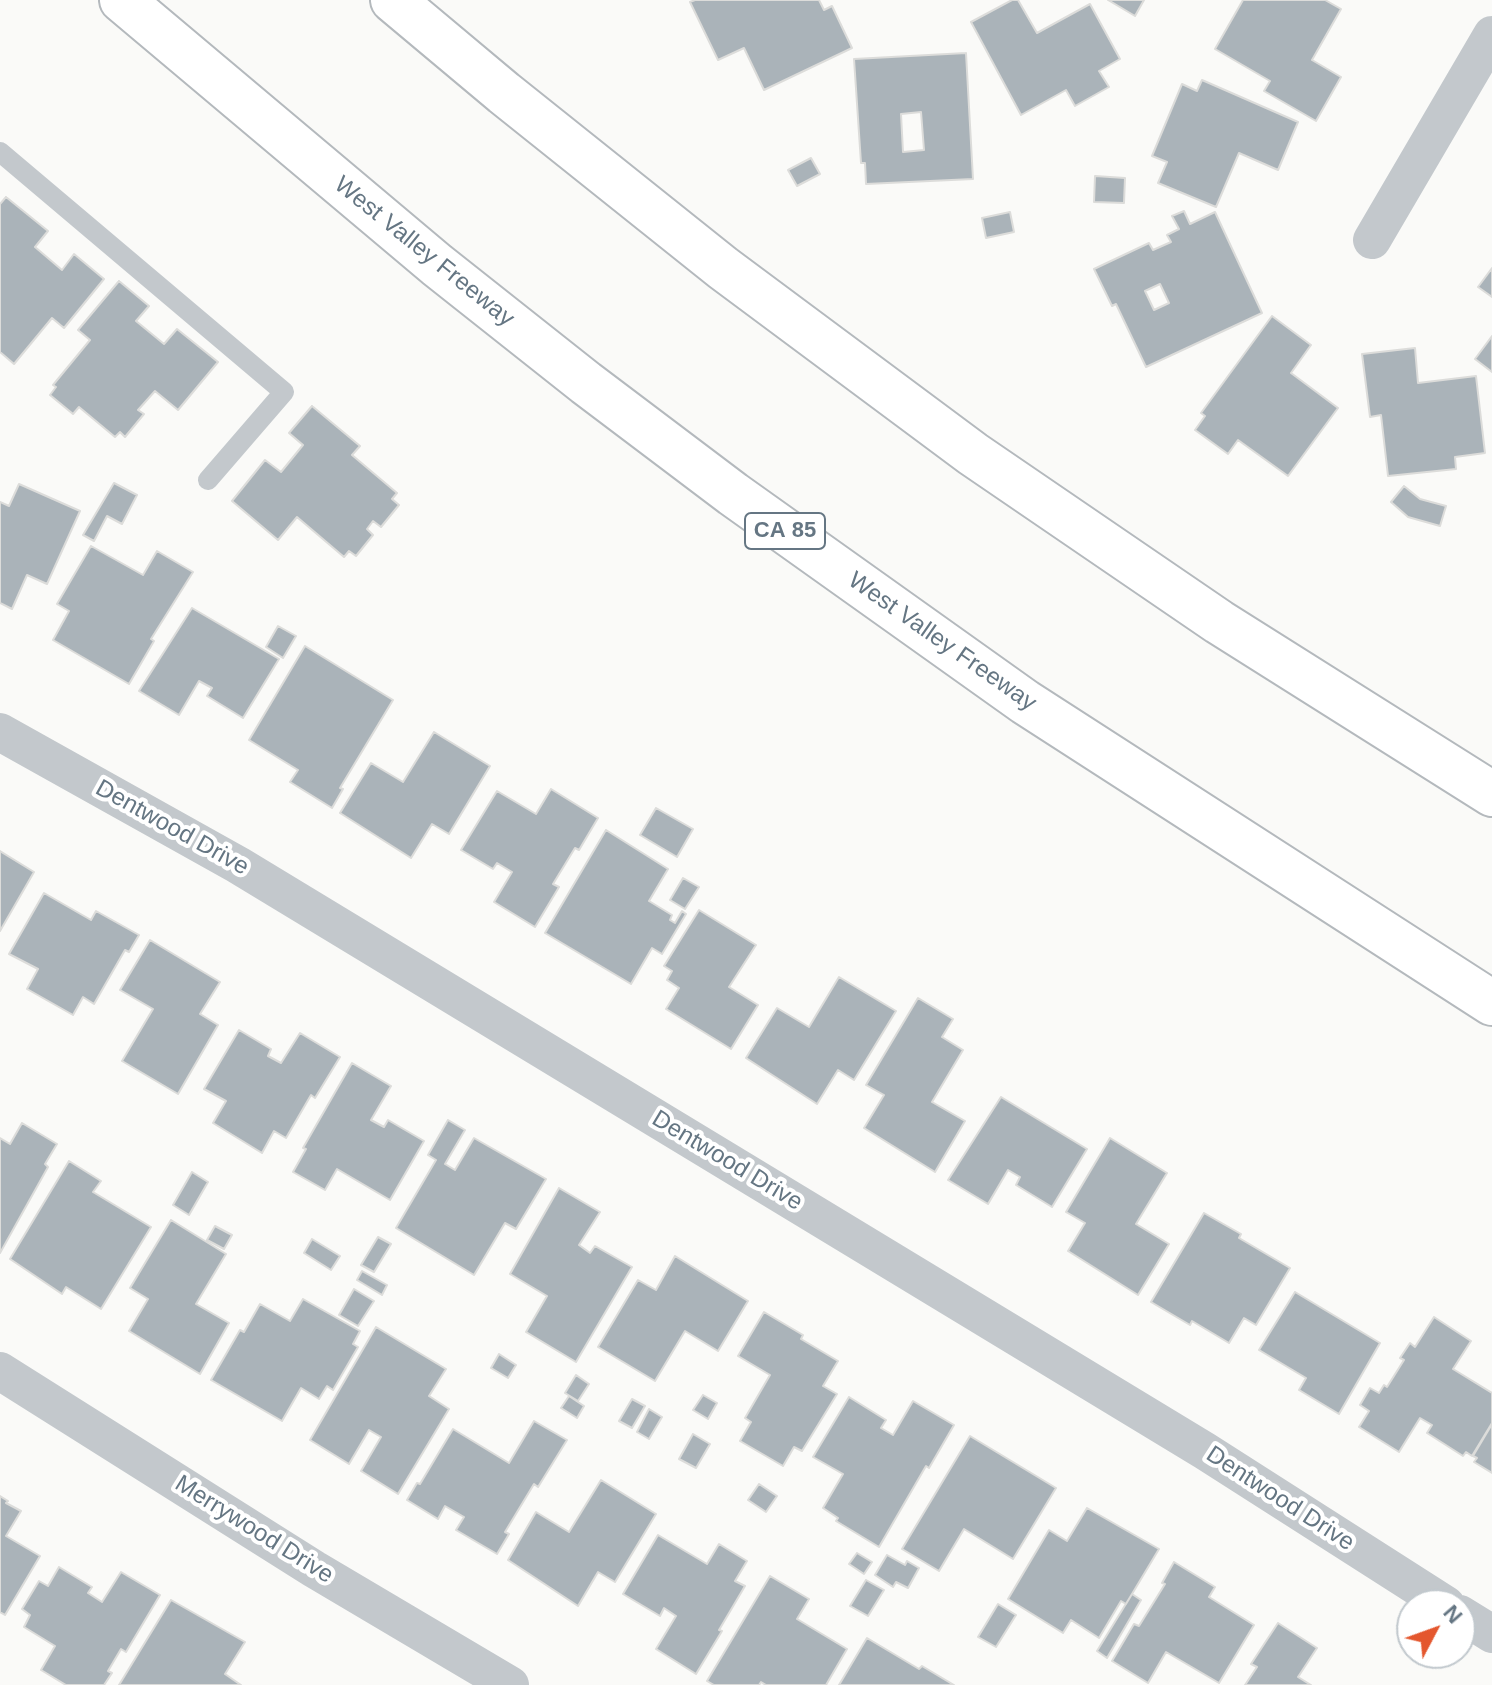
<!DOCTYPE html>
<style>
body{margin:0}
#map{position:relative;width:1492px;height:1685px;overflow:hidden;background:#fafaf8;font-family:Helvetica,sans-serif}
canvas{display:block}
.north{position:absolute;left:1396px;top:1589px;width:80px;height:80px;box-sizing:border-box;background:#fff;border:2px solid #c1c8cd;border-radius:50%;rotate:49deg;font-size:22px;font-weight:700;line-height:32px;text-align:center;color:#657683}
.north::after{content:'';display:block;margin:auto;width:28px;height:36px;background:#e4572e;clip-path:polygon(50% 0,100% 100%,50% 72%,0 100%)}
</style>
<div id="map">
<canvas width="1492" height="1685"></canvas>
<div class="north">N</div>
</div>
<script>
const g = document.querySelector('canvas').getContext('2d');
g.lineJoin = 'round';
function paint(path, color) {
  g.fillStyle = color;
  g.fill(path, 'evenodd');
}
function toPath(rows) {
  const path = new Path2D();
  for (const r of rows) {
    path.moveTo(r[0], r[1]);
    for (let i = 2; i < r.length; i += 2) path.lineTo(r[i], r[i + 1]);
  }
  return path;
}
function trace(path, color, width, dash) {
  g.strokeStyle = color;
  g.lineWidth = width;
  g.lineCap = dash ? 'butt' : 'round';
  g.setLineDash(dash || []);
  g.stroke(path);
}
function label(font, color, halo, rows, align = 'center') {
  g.font = font + ' Helvetica,sans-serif';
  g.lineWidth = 8;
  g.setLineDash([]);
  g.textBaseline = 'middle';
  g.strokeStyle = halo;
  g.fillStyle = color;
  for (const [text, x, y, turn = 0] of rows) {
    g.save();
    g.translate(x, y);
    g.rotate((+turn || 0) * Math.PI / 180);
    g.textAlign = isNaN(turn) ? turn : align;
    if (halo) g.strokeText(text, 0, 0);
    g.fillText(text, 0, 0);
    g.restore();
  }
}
const building = toPath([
 [695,0,819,0,824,10,832,6,852,48,764,90,744,48,718,60,690,2,695,0],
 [1012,0,1018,0,1037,33,1090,4,1120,59,1099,71,1109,87,1075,106,1066,90,1021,115,971,22,1012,0],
 [1108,0,1144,0,1135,16,1108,0],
 [1243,0,1325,0,1341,9,1312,60,1341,77,1316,121,1264,91,1270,81,1215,49,1243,0],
 [966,53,973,179,866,184,865,163,861,163,854,59,966,53],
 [921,112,924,150,903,152,901,114,921,112],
 [1202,80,1298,122,1278,170,1239,153,1216,207,1158,183,1167,162,1152,156,1182,84,1197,91,1202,80],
 [811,158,820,174,797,186,788,170,811,158],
 [1095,176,1125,178,1124,203,1094,202,1095,176],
 [6,197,48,231,35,247,62,270,74,254,104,279,64,328,52,318,14,364,0,352,0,204,6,197],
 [1184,211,1190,224,1215,212,1262,313,1146,367,1116,304,1112,306,1094,269,1149,243,1153,250,1171,242,1167,235,1179,229,1172,216,1184,211],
 [1160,284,1169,303,1154,310,1145,291,1160,284],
 [1010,212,1014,232,986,238,982,218,1010,212],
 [1492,268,1492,297,1478,287,1492,268],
 [119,281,149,306,136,321,164,344,177,329,218,362,178,410,155,391,138,410,144,414,125,437,120,432,115,437,79,407,73,414,50,395,56,387,53,385,90,340,78,330,119,281],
 [1272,316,1311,345,1291,373,1338,408,1288,476,1238,440,1228,454,1195,430,1205,416,1201,413,1272,316],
 [1492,336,1492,372,1475,359,1492,336],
 [1415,348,1418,383,1476,376,1485,453,1455,457,1456,469,1388,476,1381,415,1370,417,1362,354,1415,348],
 [312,406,360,446,352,455,397,493,392,499,399,505,381,527,373,521,367,529,373,535,356,556,349,551,344,557,297,517,278,540,232,501,265,460,281,472,303,445,289,433,312,406],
 [114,483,137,495,122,524,107,516,94,541,83,535,114,483],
 [19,484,80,511,47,584,27,575,12,609,0,603,0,502,9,506,19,484],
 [1404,486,1420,499,1446,506,1440,526,1408,517,1391,502,1404,486],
 [91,546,143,575,157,551,193,572,151,639,154,641,129,684,53,640,69,611,57,604,91,546],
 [192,608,279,659,243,718,207,696,212,688,199,681,179,715,139,691,192,608],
 [278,626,296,636,283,658,266,647,278,626],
 [305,646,393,700,340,788,343,789,332,808,290,782,298,770,249,740,305,646],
 [434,732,490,766,449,834,432,824,411,858,340,813,371,763,403,782,434,732],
 [551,789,598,818,579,850,575,848,553,884,559,887,535,927,494,902,512,872,497,863,493,869,461,850,497,791,536,814,551,789],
 [656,808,693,829,677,857,640,835,656,808],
 [606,830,668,869,649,901,672,915,670,920,675,923,682,911,686,914,662,954,652,948,631,984,545,933,606,830],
 [0,851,34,872,0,931,0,851],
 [683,878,699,887,685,909,670,900,683,878],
 [44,893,91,920,96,911,139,935,129,952,125,950,94,1004,83,997,73,1015,27,989,38,969,9,954,44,893],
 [699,910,756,945,729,987,758,1005,731,1049,666,1009,679,988,667,980,672,971,664,966,699,910],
 [150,940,220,982,200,1014,218,1025,178,1094,122,1061,153,1009,120,990,150,940],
 [839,977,896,1011,854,1080,838,1070,817,1104,746,1058,777,1008,809,1027,839,977],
 [918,998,953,1019,942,1037,963,1050,932,1102,965,1121,935,1172,864,1128,884,1095,866,1085,918,998],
 [239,1030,271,1049,268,1056,281,1063,300,1033,340,1057,315,1098,311,1095,286,1138,274,1131,262,1153,213,1123,226,1101,204,1089,239,1030],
 [352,1063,391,1086,371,1120,384,1127,388,1120,424,1141,390,1200,337,1169,325,1190,293,1172,306,1149,303,1148,352,1063],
 [1001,1097,1087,1149,1052,1207,1016,1185,1020,1177,1008,1170,988,1204,948,1180,1001,1097],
 [448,1120,465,1130,445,1164,455,1170,474,1138,546,1179,516,1229,505,1223,474,1275,396,1228,436,1160,428,1155,448,1120],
 [22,1123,57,1144,45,1164,48,1167,0,1253,0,1138,10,1144,22,1123],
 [1110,1138,1167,1173,1136,1224,1169,1244,1138,1295,1068,1251,1085,1223,1066,1212,1110,1138],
 [69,1161,101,1181,93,1192,151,1227,101,1309,66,1287,62,1294,10,1259,69,1161],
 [192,1172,208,1182,189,1215,173,1205,192,1172],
 [559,1188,600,1212,579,1245,590,1253,595,1246,632,1267,576,1362,526,1332,547,1296,510,1274,559,1188],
 [1204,1213,1241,1234,1239,1238,1290,1268,1256,1325,1244,1318,1229,1343,1192,1321,1190,1325,1151,1302,1204,1213],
 [171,1220,226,1254,196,1304,229,1323,200,1374,129,1331,148,1299,130,1288,171,1220],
 [215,1226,232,1235,224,1249,207,1240,215,1226],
 [378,1237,391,1244,374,1272,361,1265,378,1237],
 [312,1239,340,1256,331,1270,304,1253,312,1239],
 [675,1256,748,1301,718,1351,685,1331,655,1381,598,1347,638,1280,656,1290,675,1256],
 [362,1271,387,1285,382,1295,357,1280,362,1271],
 [354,1289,374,1301,358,1326,339,1315,354,1289],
 [1295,1292,1380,1343,1339,1414,1299,1390,1306,1378,1259,1350,1295,1292],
 [303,1299,360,1331,353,1344,358,1347,333,1390,327,1386,319,1399,301,1388,282,1421,211,1380,240,1330,244,1332,260,1304,290,1321,303,1299],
 [764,1312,803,1335,801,1339,838,1361,823,1386,837,1394,802,1451,794,1447,783,1466,740,1441,751,1422,745,1418,770,1375,738,1356,764,1312],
 [1434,1317,1471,1341,1453,1369,1492,1393,1492,1423,1472,1456,1466,1452,1463,1456,1427,1433,1432,1425,1420,1418,1399,1452,1359,1427,1369,1411,1360,1405,1370,1388,1379,1393,1384,1385,1387,1387,1404,1360,1400,1358,1410,1343,1415,1347,1434,1317],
 [376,1327,446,1369,429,1396,449,1409,398,1494,361,1471,381,1437,369,1430,349,1464,310,1440,376,1327],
 [499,1354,516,1365,508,1378,491,1368,499,1354],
 [576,1375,589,1384,578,1401,565,1393,576,1375],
 [703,1395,717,1403,708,1419,693,1410,703,1395],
 [569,1396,584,1406,577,1418,561,1408,569,1396],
 [849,1397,886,1420,881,1428,893,1435,913,1401,954,1425,929,1468,926,1466,879,1547,836,1521,838,1518,823,1508,843,1474,813,1457,849,1397],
 [632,1399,645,1406,632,1428,619,1421,632,1399],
 [649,1409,662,1417,649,1439,637,1432,649,1409],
 [534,1421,567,1440,538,1487,534,1484,505,1532,509,1534,497,1554,456,1530,464,1517,445,1506,438,1519,407,1500,417,1483,420,1484,453,1429,509,1463,534,1421],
 [1492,1424,1492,1473,1474,1462,1477,1458,1473,1456,1492,1424],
 [693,1434,710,1444,696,1468,679,1459,693,1434],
 [970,1436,1056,1488,1013,1559,964,1529,939,1571,902,1549,970,1436],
 [601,1480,656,1514,615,1582,598,1572,578,1606,508,1560,536,1512,569,1532,601,1480],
 [759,1484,777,1496,766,1512,748,1500,759,1484],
 [0,1496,8,1501,6,1503,21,1511,6,1536,40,1556,5,1615,0,1612,0,1496],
 [1087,1508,1159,1549,1126,1604,1121,1601,1099,1638,1071,1620,1063,1633,1008,1599,1049,1530,1067,1541,1087,1508],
 [658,1535,707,1564,719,1544,747,1561,735,1581,745,1586,719,1630,722,1631,696,1674,656,1649,676,1616,664,1608,660,1616,623,1594,658,1535],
 [857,1553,872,1562,864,1574,849,1564,857,1553],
 [887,1555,905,1565,907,1561,919,1568,908,1588,896,1582,893,1587,875,1575,887,1555],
 [1174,1562,1215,1587,1209,1597,1254,1625,1219,1683,1166,1652,1148,1683,1112,1661,1134,1624,1139,1626,1165,1584,1162,1583,1174,1562],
 [59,1567,92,1587,88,1593,102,1602,121,1572,160,1595,126,1652,121,1649,108,1671,112,1673,104,1685,66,1685,41,1670,55,1646,24,1627,30,1615,22,1609,39,1581,48,1586,59,1567],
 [770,1576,809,1599,797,1619,847,1649,826,1685,766,1685,761,1682,759,1685,714,1685,707,1681,770,1576],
 [866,1580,884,1590,868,1616,850,1606,866,1580],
 [1132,1594,1141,1600,1107,1658,1097,1651,1132,1594],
 [171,1600,245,1642,225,1674,241,1685,119,1685,171,1600],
 [998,1604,1016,1615,996,1647,978,1637,998,1604],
 [1278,1623,1317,1648,1298,1677,1311,1685,1245,1685,1257,1667,1251,1664,1278,1623],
 [867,1638,919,1669,922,1666,954,1685,839,1685,867,1638]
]);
paint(building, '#aab3b9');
trace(building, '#dcdcda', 2);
const highway = toPath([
 [122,0,437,265,586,383,733,494,1025,702,1492,1003],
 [393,0,504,93,723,268,973,454,1219,622,1492,794]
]);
trace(highway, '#b4b9bd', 48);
trace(toPath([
 [0,152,284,392,208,480]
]), '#c3c8cc', 20);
trace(toPath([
 [1372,240,1492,35],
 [0,732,238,865,1205,1451,1446,1605],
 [0,1371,314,1569,510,1685],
 [1460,1614,1492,1634]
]), '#c3c8cc', 38);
trace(highway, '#fff', 44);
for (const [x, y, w] of [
 [785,531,80]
]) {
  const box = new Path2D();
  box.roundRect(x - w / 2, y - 18, w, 36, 6);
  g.fillStyle = '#fff';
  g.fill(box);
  trace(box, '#657683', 2);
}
label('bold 22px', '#657683', null, [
 ["CA 85",785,531]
]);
label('24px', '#657683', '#fff', [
 ["West Valley Freeway",424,252,39],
 ["West Valley Freeway",942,642,35],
 ["Dentwood Drive",172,828,29],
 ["Dentwood Drive",727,1161,31],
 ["Dentwood Drive",1280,1499,33],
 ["Merrywood Drive",254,1530,32]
]);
</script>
